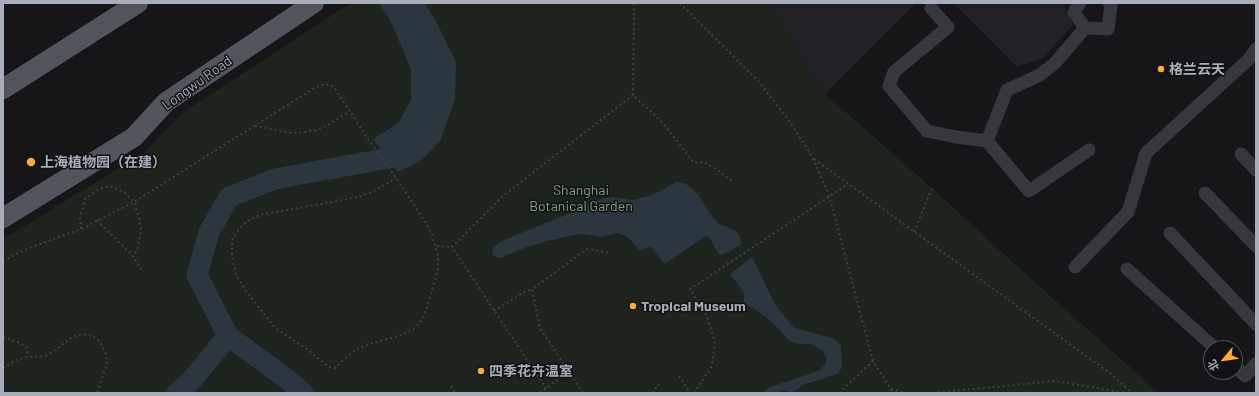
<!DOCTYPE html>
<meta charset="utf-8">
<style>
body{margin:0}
#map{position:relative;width:1259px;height:396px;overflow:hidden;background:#161619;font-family:Barlow,"Noto Sans SC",sans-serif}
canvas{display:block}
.frame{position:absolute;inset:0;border:4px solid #a7aeba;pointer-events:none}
.north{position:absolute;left:1203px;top:340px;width:40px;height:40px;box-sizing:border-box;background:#111114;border:1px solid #4d5056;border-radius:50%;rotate:241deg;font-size:11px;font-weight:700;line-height:16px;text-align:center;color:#a7aeba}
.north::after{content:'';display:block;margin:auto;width:14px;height:18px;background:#ffad28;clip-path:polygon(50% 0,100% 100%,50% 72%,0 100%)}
</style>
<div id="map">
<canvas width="1259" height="396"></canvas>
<div class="frame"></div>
<div class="north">北</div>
</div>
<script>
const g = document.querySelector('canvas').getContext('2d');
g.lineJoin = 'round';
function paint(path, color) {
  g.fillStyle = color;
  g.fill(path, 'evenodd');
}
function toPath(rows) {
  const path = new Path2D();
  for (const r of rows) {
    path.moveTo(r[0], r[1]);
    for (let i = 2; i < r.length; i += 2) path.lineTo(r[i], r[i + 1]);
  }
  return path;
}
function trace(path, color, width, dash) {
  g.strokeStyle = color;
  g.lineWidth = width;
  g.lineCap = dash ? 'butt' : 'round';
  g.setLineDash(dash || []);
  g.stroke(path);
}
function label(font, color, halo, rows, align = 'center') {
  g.font = font + ' Barlow,"Noto Sans SC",sans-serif';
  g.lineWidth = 3;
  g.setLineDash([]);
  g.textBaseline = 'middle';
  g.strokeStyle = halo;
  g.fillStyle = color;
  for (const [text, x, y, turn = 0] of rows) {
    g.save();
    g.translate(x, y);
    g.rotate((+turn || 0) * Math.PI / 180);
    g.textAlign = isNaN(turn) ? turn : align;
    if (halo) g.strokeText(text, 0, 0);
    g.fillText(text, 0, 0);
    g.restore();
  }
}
paint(toPath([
 [769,3,916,3,825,94],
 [954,3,1063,3,1073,25,1042,59,1017,67]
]), '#222226');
paint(toPath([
 [351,3,769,3,825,94,932,188,1029,277,1159,393,3,393,3,239,144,153,182,113]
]), '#1c241d');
paint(toPath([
 [379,3,425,3,435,19,456,62,455,100,440,141,421,161,398,172,373,139,398,123,411,100,411,69,391,22],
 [676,182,685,183,699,195,708,211,718,223,736,231,740,237,742,242,739,246,722,255,719,254,710,239,707,236,704,237,668,262,664,263,650,246,643,250,639,250,628,237,618,233,602,237,581,234,573,235,544,242,524,248,500,258,495,257,492,253,493,248,497,244,509,238,575,211,592,201,605,198,615,197,632,200,652,195],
 [752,257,775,304,794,328,833,338,841,345,842,367,838,374,803,385,793,392,781,390,778,393,763,393,768,388,818,371,824,366,827,359,823,351,811,344,799,344,789,341,779,329,766,317,744,303,744,293,730,274]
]), '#2b363e');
trace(toPath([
 [177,393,191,381,228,336],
 [303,393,287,379,228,336,197,275,209,232,229,197,275,179,394,157,407,141]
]), '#2b363e', 21);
trace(toPath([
 [680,3,759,82,788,119,813,158,829,195,873,361],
 [633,95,634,3],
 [255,126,292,133,304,132,316,130,328,125,350,111],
 [814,159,1111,374,1132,393],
 [97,220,132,255,143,272],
 [81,229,80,218,85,199,97,190,110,186,124,192,134,202,139,218,141,230,137,251,132,255],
 [914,232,932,188],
 [437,246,452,247],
 [3,261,24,250,81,229,134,202,316,87,326,84,334,87,366,136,396,178,423,219,432,234,438,256,438,269,427,307,422,320,416,327,402,335,365,345,351,353,335,368,329,367,308,350,275,328,245,290,236,275,232,257,232,240,240,228,248,221,259,215,359,197,374,191,396,178],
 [494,311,522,293,532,289],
 [3,337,21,343,27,348,28,357],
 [3,368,16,360,28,357,45,356,54,351,72,337,82,334,93,336,100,342,106,354,107,364,97,393],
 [679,376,690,393],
 [451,386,455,393],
 [891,389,907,393],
 [540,393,569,371],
 [549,393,452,247,503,196,633,95,662,122,694,163,704,162,716,169,732,181],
 [583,393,540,328,532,289,587,249,610,253],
 [652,393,659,384],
 [694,393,712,366,715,343,707,316,690,289,848,184],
 [839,393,873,361,893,393],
 [933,393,1055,381,1126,393]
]), '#3d4045', 2, [2, 3]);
trace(toPath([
 [1080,3,1074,12,1085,28,1108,29,1111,5,1109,3],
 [931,8,948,27,894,72,889,86,927,131,956,137,987,141,1007,90,1040,75,1055,63,1085,28],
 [987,141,1029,191,1089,150],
 [1241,154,1256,170],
 [1205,193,1256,246],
 [1170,233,1256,324],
 [1075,267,1128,212,1146,153,1248,60,1256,49],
 [1127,269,1215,348],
 [1235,366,1245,376,1256,364]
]), '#37383e', 13);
trace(toPath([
 [3,89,138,3],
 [3,218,134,137,166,102,314,3]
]), '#53555d', 20);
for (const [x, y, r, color] of [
 [1161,69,4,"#ffad28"],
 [31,162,5,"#ffad28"],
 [633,306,4,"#ffad28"],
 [481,371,4,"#ffad28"]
]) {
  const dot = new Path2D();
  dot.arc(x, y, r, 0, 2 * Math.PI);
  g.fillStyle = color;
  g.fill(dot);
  trace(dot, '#111114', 1.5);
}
label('bold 14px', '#a7aeba', '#111114', [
 ["格兰云天",1169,69],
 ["上海植物园（在建）",40,162],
 ["Tropical Museum",641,306],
 ["四季花卉温室",489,371]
], 'left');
label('14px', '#a7aeba', '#111114', [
 ["Longwu Road",197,83,-36]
]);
label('14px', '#7da67d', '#111114', [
 ["Shanghai",581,190],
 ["Botanical Garden",581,206]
]);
</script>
